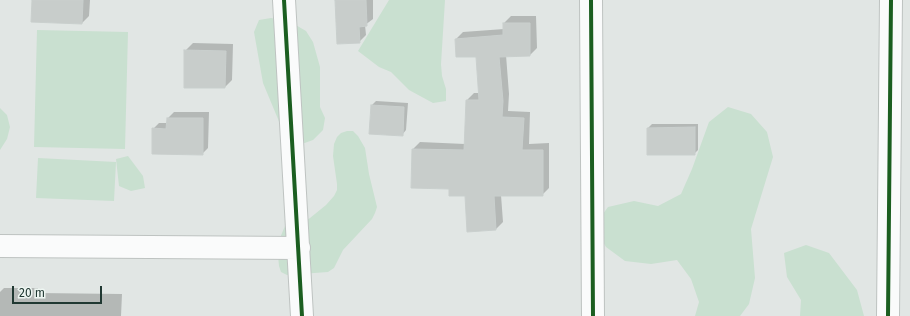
<!DOCTYPE html>
<style>
body{margin:0}
#map{position:relative;width:910px;height:316px;overflow:hidden;background:#e1e6e4;font-family:"Fira Sans",sans-serif}
canvas{display:block}
.scale{position:absolute;left:12px;top:286px;width:90px;height:18px;box-sizing:border-box;border:2px solid #203832;border-top:0;padding-left:5px;font-size:12px;line-height:14px;white-space:nowrap;color:#203832;-webkit-text-stroke:3px #eef6f2;paint-order:stroke}
</style>
<div id="map">
<canvas width="910" height="316"></canvas>
<div class="scale">20 m</div>
</div>
<script>
const g = document.querySelector('canvas').getContext('2d');
g.lineJoin = 'round';
function paint(path, color) {
  g.fillStyle = color;
  g.fill(path, 'evenodd');
}
function toPath(rows) {
  const path = new Path2D();
  for (const r of rows) {
    path.moveTo(r[0], r[1]);
    for (let i = 2; i < r.length; i += 2) path.lineTo(r[i], r[i + 1]);
  }
  return path;
}
function trace(path, color, width, dash) {
  g.strokeStyle = color;
  g.lineWidth = width;
  g.lineCap = dash ? 'butt' : 'round';
  g.setLineDash(dash || []);
  g.stroke(path);
}
paint(toPath([
 [389,0,445,0,441,64,442,76,446,89,446,101,433,103,409,90,391,72,379,67,358,51],
 [271,18,283,20,294,24,306,31,313,42,320,67,320,107,325,118,323,130,313,140,288,149,278,119,263,83,254,32,259,20],
 [37,30,128,32,125,149,34,147],
 [728,107,751,114,767,132,773,157,751,229,755,278,749,304,740,316,695,316,699,302,691,279,677,260,651,264,625,261,606,247,594,226,608,207,634,201,658,206,681,194,692,169,709,122],
 [0,108,7,115,10,127,7,139,0,150],
 [347,131,353,131,358,136,365,148,369,174,377,207,375,213,372,219,343,250,334,268,328,272,287,275,281,272,279,266,277,245,285,226,291,228,298,226,310,218,326,205,334,196,337,190,337,184,333,156,334,144,337,137,341,133],
 [128,156,143,176,145,188,131,191,119,186,116,159],
 [38,158,116,162,114,201,36,198],
 [806,245,829,253,857,290,864,316,800,316,801,300,787,277,784,253]
]), '#c9e0d0');
paint(toPath([
 [33,0,90,0,89,16,82,23],
 [336,0,373,0,373,19,365,25,366,35,359,42],
 [511,16,536,16,537,48,530,55,506,55,509,94,508,111,530,112,529,144,549,143,549,188,542,195,501,195,503,222,496,229,466,195,450,188,413,149,420,142,465,144,467,100,474,93,479,93,477,56,456,39,463,32,504,29,504,23],
 [193,43,233,44,232,80,225,87,185,51],
 [376,101,408,103,406,130,402,135,372,105],
 [174,112,209,112,208,148,202,154,153,129,159,123,168,123,168,118],
 [652,124,698,124,698,150,694,154,648,128],
 [4,288,38,288,38,293,122,294,121,316,0,316,0,292]
]), '#0003');
const building = toPath([
 [32,0,83,0,82,24,31,22,32,0],
 [335,0,366,0,367,26,359,27,360,43,337,44,335,0],
 [503,23,530,23,530,56,499,57,503,101,502,117,524,118,522,150,543,150,543,196,494,196,496,230,467,232,465,196,449,196,449,189,411,188,412,149,464,150,466,100,479,100,476,57,456,57,455,39,503,35,503,23],
 [184,50,226,51,225,88,184,88,184,50],
 [371,105,404,107,403,136,369,134,371,105],
 [167,118,203,118,203,155,152,154,152,128,166,129,167,118],
 [695,127,695,155,647,155,647,128,695,127]
]);
paint(building, '#c8cdcb');
trace(building, '#c9cfcd', 1);
const street = toPath([
 [284,0,302,316],
 [591,0,593,316],
 [0,246,299,248],
 [888,316,891,0]
]);
trace(street, '#bec3c1', 24);
trace(street, '#fafbfb', 22);
trace(toPath([
 [284,0,302,316],
 [591,0,593,316],
 [888,316,891,0]
]), '#1b5e20', 4);
</script>
